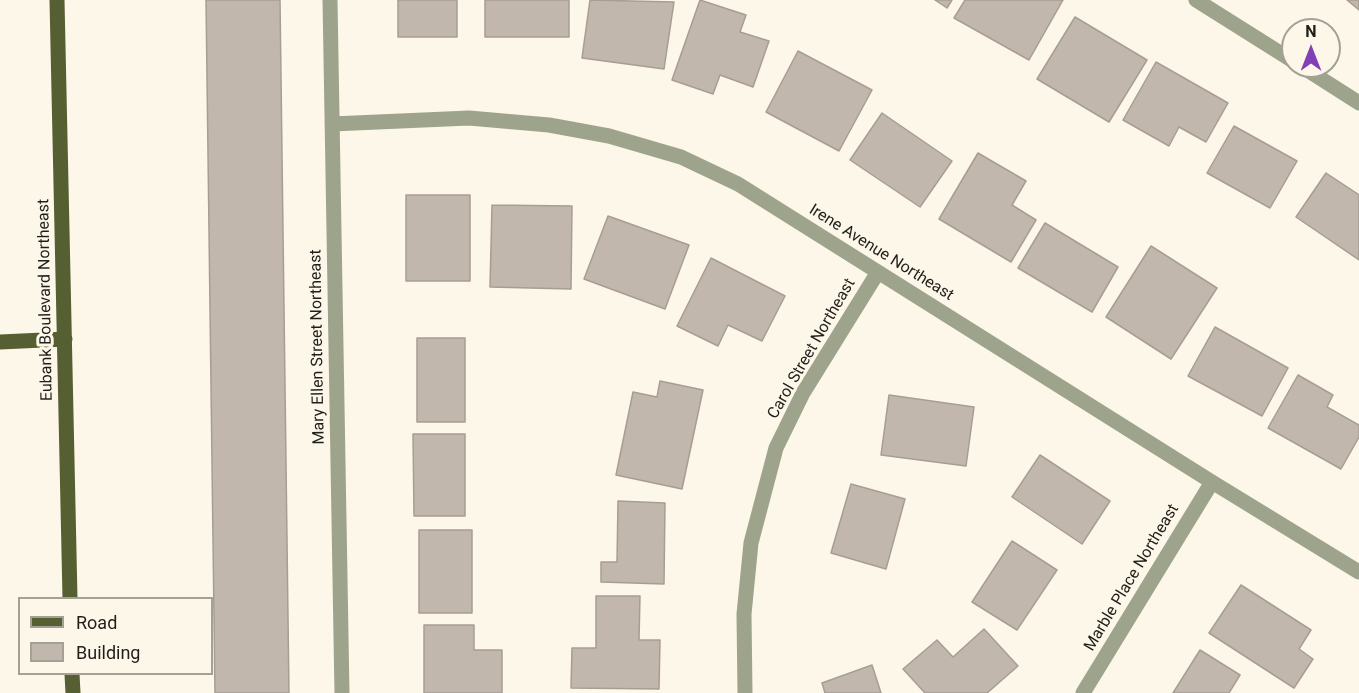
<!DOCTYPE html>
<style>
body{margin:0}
#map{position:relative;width:1359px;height:693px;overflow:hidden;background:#fcf7e9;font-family:Roboto,sans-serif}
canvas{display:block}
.legend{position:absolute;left:18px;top:597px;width:195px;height:78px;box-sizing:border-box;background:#fcf7e9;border:2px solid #a4a096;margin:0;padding:8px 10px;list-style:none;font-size:18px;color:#1f1e19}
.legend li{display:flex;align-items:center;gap:12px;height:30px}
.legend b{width:30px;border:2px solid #a4a096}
.north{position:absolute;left:1281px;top:18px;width:60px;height:60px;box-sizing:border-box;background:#fcf7e9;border:2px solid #a4a096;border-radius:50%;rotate:0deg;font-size:16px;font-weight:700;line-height:24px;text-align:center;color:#1f1e19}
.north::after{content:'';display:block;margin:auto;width:21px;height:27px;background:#8340b4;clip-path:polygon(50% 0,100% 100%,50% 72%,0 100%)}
</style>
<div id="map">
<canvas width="1359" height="693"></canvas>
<ul class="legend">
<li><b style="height:8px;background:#565f32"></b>Road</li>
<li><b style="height:16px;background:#c2b7ad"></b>Building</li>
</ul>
<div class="north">N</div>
</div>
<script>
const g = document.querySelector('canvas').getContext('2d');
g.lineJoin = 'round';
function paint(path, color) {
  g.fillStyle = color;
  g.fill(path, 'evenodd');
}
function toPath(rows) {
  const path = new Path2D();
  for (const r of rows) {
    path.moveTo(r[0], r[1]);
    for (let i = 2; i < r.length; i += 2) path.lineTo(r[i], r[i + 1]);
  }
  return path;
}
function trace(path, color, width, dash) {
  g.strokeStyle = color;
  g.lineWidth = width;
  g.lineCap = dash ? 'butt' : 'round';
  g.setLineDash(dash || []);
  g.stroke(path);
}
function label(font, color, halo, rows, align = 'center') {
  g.font = font + ' Roboto,sans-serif';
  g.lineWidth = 6;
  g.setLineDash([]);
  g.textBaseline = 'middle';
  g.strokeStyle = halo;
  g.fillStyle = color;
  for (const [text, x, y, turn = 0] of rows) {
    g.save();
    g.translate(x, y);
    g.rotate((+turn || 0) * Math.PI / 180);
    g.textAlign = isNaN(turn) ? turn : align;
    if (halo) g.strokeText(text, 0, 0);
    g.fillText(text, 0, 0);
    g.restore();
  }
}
const building = toPath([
 [206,0,280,0,289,693,215,693,206,0],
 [398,0,457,0,457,37,398,37,398,0],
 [485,0,569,0,569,37,485,37,485,0],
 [590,0,674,2,664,69,582,58,590,0],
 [700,0,746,15,740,32,769,41,753,87,720,75,713,94,672,80,700,0],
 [935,0,952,0,947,8,935,0],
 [965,0,1063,0,1029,60,954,18,965,0],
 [1347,0,1359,0,1359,10,1347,0],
 [1075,17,1147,60,1109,122,1037,79,1075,17],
 [798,51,872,90,839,151,766,112,798,51],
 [1156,62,1228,103,1206,142,1179,127,1169,146,1123,120,1156,62],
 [882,113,952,161,920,207,850,160,882,113],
 [1234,126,1297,161,1270,208,1207,173,1234,126],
 [978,153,1026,181,1012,205,1036,220,1011,262,939,219,978,153],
 [1326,173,1359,195,1359,260,1296,217,1326,173],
 [406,195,470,195,470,281,406,281,406,195],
 [492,205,572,206,571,289,490,287,492,205],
 [608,216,689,245,665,309,584,279,608,216],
 [1045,223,1118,267,1092,312,1018,268,1045,223],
 [1151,246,1217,288,1171,359,1106,317,1151,246],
 [711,258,785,296,762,341,728,325,718,346,677,326,711,258],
 [1215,327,1288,368,1262,416,1188,376,1215,327],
 [417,338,465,338,465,422,417,422,417,338],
 [1298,375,1333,395,1327,407,1359,425,1359,437,1341,469,1268,428,1298,375],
 [660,381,703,390,682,489,616,475,633,392,657,397,660,381],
 [889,395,974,407,966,466,881,455,889,395],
 [413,434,465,434,465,516,414,516,413,434],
 [1040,455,1110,501,1082,544,1012,497,1040,455],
 [851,484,905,499,886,569,831,553,851,484],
 [618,501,665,503,664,584,601,582,601,562,617,562,618,501],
 [419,530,472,530,472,613,419,613,419,530],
 [1012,541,1057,570,1017,630,972,602,1012,541],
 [1241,585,1311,630,1299,649,1313,659,1294,688,1209,633,1241,585],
 [596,596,640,596,639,640,660,640,659,689,571,688,572,648,596,648,596,596],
 [424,625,474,625,474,650,502,650,502,693,424,693,424,625],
 [984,629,1018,666,987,693,925,693,903,669,937,640,953,657,984,629],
 [1200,650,1240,675,1229,693,1173,693,1200,650],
 [872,665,881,693,825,693,822,683,872,665]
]);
paint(building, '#c2b7ad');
trace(building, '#a89d94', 1.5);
trace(toPath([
 [330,0,342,693],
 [1196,0,1293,61],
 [1301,66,1359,103],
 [332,124,469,118,549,125,609,136,681,157,738,184,1212,482,1359,572],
 [745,693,744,614,751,543,776,448,803,393,878,272],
 [1083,693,1212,482]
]), '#9ea48b', 15);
trace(toPath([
 [57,0,70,598],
 [0,342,65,339],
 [72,674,73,693]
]), '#565f32', 15);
label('16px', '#1f1e19', '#fcf7e9', [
 ["Irene Avenue Northeast",881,253,32],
 ["Eubank Boulevard Northeast",46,300,-91],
 ["Mary Ellen Street Northeast",318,347,-91],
 ["Carol Street Northeast",812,349,-60],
 ["Marble Place Northeast",1132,578,-59]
]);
</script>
